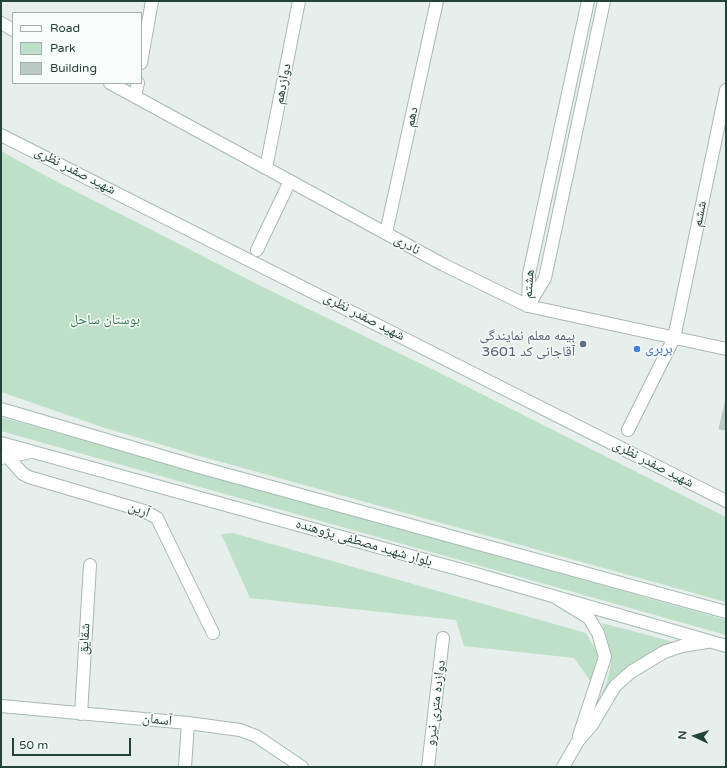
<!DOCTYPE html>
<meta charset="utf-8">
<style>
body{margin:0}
#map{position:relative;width:727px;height:768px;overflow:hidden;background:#e6efeb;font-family:"Varela Round",sans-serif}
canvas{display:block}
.frame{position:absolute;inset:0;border:2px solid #24423a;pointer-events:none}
.legend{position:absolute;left:12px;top:12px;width:130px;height:72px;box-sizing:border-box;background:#f7fbf9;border:1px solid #a3b1ad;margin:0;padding:5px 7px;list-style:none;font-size:12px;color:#24423a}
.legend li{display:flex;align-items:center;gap:8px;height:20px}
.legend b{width:20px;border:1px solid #a3b1ad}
.north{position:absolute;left:675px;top:716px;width:40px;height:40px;-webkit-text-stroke:3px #f7fbf9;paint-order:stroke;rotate:274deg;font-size:11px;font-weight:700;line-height:16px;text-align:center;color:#24423a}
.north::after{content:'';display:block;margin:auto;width:14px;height:18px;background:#24423a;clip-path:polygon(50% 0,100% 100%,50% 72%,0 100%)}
.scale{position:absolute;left:12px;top:738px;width:119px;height:18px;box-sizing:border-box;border:2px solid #24423a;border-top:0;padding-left:5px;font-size:12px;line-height:14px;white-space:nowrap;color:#24423a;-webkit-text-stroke:3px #f7fbf9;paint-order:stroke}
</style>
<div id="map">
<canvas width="727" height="768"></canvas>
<div class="frame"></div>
<ul class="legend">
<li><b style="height:5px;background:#fff"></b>Road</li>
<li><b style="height:11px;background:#bfe0c8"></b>Park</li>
<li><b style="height:11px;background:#bbcac4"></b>Building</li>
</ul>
<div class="north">N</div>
<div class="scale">50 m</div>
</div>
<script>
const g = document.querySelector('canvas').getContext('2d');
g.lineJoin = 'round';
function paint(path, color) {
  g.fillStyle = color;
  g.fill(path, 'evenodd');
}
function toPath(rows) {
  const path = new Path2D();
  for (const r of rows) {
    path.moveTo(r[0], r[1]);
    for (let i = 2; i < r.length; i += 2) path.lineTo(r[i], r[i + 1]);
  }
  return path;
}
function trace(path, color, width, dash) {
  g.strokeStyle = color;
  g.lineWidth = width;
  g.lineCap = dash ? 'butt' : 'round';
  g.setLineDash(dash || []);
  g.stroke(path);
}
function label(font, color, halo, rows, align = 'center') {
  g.font = font + ' "Varela Round","Noto Naskh Arabic",sans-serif';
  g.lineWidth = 3;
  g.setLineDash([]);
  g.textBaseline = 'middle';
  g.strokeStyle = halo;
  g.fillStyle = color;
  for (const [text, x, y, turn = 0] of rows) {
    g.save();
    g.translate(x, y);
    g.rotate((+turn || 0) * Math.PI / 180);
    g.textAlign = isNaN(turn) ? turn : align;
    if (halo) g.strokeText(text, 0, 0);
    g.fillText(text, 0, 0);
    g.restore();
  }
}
paint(toPath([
 [1,151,46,176,261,286,436,371,726,517,726,602,196,455,102,427,1,392],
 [1,417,726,620,726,635,1,431],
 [233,533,586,633,596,650,598,659,591,682,574,658,464,646,456,620,250,598,221,534],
 [602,623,677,643,655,652,589,720,607,682,611,664,610,649]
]), '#bfe0c8');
const building = toPath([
 [726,399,726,430,719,429,726,399]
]);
paint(building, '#bbcac4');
trace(building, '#b8c9c2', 1);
const minor = toPath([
 [141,63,152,1],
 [135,96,138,83],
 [266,168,299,1],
 [386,233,437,1],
 [257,250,290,181],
 [528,305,529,274,588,1],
 [528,306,545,278,604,1],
 [628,430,674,338,726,90],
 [6,455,23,474,29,477,144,511,157,518,213,633],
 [558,599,589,618,598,633,605,657,579,736],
 [1,706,188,723,240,730,256,736,302,767],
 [81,714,90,565],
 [185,767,188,723],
 [428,767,443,638],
 [563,767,578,741,592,725,615,686,631,672,664,652,682,646,707,642]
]);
const tertiary = toPath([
 [1,23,13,30],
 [110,83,444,265,528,306,726,349],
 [1,135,726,501],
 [1,458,31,452]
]);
const secondary = toPath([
 [1,409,199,467,726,612],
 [1,443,476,574,726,646]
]);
trace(minor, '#a8b8b2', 14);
trace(tertiary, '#a8b8b2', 14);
trace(secondary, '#a4bbb3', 14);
trace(minor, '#fff', 12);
trace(tertiary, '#fff', 12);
trace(secondary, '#fff', 12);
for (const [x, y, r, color] of [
 [583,344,4,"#5c6f8a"],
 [637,349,4,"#3f7fe0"]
]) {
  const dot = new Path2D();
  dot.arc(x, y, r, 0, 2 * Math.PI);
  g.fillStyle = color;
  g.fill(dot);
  trace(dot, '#f7fbf9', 1.5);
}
label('14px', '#24423a', '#f7fbf9', [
 ["دوازدهم",283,84,-79],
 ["دهم",412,117,-78],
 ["شهید صفدر نظری",75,171,27],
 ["ششم",700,214,-78],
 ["نادری",407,245,29],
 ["هشتم",529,284,-85],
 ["شهید صفدر نظری",364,317,27],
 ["شهید صفدر نظری",653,464,27],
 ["آرین",139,510,20],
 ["بلوار شهید مصطفی پژوهنده",364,543,16],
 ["شقایق",85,639,-87],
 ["دوازده متری نیرو",436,703,-83],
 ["آسمان",157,720,5]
]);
label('14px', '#2d7a4b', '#f7fbf9', [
 ["بوستان ساحل",105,320]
]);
label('14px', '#4e5e75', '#f7fbf9', [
 ["بیمه معلم نمایندگی",575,336],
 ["آقاجانی کد 3601",575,352]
], 'right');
label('14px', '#366cbe', '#f7fbf9', [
 ["بربری",645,349]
], 'left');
</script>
